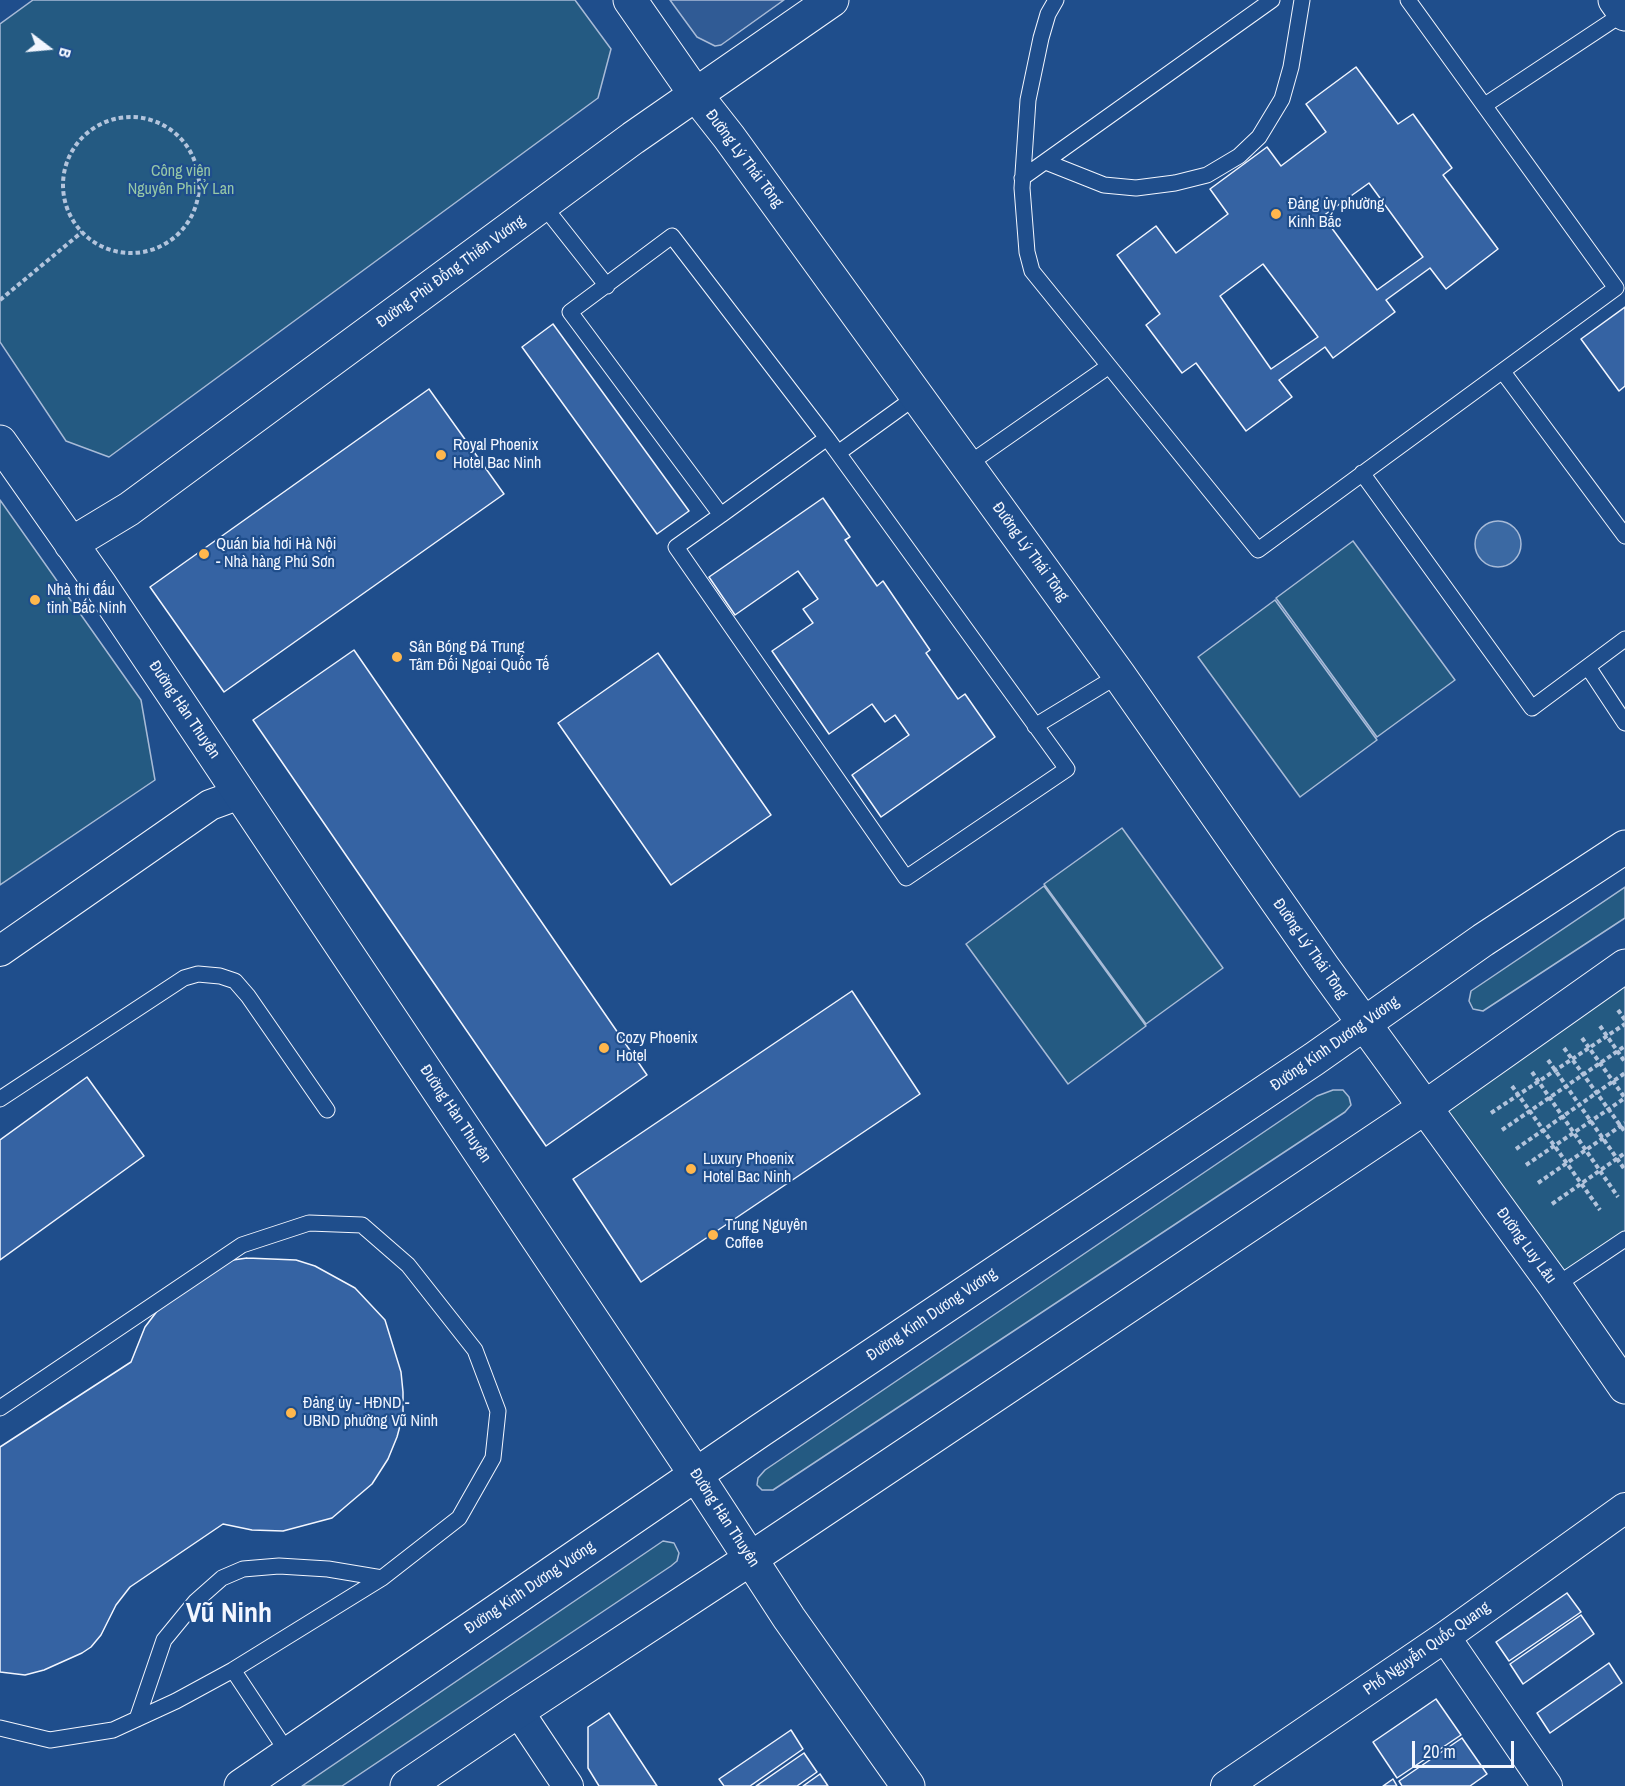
<!DOCTYPE html>
<meta charset="utf-8">
<style>
body{margin:0}
#map{position:relative;width:1625px;height:1786px;overflow:hidden;background:#1f4e8c;font-family:"Archivo Narrow",sans-serif}
canvas{display:block}
.north{position:absolute;left:18px;top:18px;width:60px;height:60px;-webkit-text-stroke:4px #1f4e8c;paint-order:stroke;rotate:106deg;font-size:16px;font-weight:700;line-height:24px;text-align:center;color:#f2f6ff}
.north::after{content:'';display:block;margin:auto;width:21px;height:27px;background:#f2f6ff;clip-path:polygon(50% 0,100% 100%,50% 72%,0 100%)}
.scale{position:absolute;left:1412px;top:1741px;width:102px;height:27px;box-sizing:border-box;border:3px solid #f2f6ff;border-top:0;padding-left:8px;font-size:18px;line-height:21px;white-space:nowrap;color:#f2f6ff;-webkit-text-stroke:4px #1f4e8c;paint-order:stroke}
</style>
<div id="map">
<canvas width="1625" height="1786"></canvas>
<div class="north">B</div>
<div class="scale">20 m</div>
</div>
<script>
const g = document.querySelector('canvas').getContext('2d');
g.lineJoin = 'round';
function paint(path, color) {
  g.fillStyle = color;
  g.fill(path, 'evenodd');
}
function toPath(rows) {
  const path = new Path2D();
  for (const r of rows) {
    if (r.length === 3) {
      path.moveTo(r[0] + r[2], r[1]);
      path.arc(r[0], r[1], r[2], 0, 2 * Math.PI);
      continue;
    }
    path.moveTo(r[0], r[1]);
    for (let i = 2; i < r.length; i += 2) path.lineTo(r[i], r[i + 1]);
  }
  return path;
}
function trace(path, color, width, dash) {
  g.strokeStyle = color;
  g.lineWidth = width;
  g.lineCap = dash ? 'butt' : 'round';
  g.setLineDash(dash || []);
  g.stroke(path);
}
function label(font, color, halo, rows, align = 'center') {
  g.font = font + ' "Archivo Narrow",sans-serif';
  g.lineWidth = 4.5;
  g.setLineDash([]);
  g.textBaseline = 'middle';
  g.strokeStyle = halo;
  g.fillStyle = color;
  for (const [text, x, y, turn = 0] of rows) {
    g.save();
    g.translate(x, y);
    g.rotate((+turn || 0) * Math.PI / 180);
    g.textAlign = isNaN(turn) ? turn : align;
    if (halo) g.strokeText(text, 0, 0);
    g.fillText(text, 0, 0);
    g.restore();
  }
}
const green = toPath([
 [33,0,575,0,611,49,598,98,109,457,66,441,0,342,0,24,33,0],
 [0,500,141,700,155,780,0,885,0,500],
 [1353,541,1455,680,1377,737,1276,598,1353,541],
 [1275,600,1377,740,1300,797,1198,657,1275,600],
 [1122,828,1223,968,1146,1024,1044,884,1122,828],
 [1044,886,1146,1026,1068,1084,966,944,1044,886],
 [1625,887,1625,918,1483,1011,1473,1009,1469,1001,1471,991,1625,887],
 [1625,966,1625,1239,1555,1286,1424,1108,1625,966],
 [1333,1090,1343,1090,1349,1097,1351,1105,1345,1112,773,1490,762,1490,757,1485,758,1478,765,1470,1317,1096,1333,1090],
 [663,1541,674,1543,679,1553,677,1561,671,1566,342,1786,302,1786,663,1541]
]);
paint(green, '#245a82');
trace(green, '#a8bbd7', 1.5);
const parking = toPath([
 [670,0,784,0,721,45,715,46,697,37,670,0]
]);
paint(parking, '#305b95');
trace(parking, '#a8bbd7', 1.5);
const water = toPath([
 [1498,544,23]
]);
paint(water, '#3b69a3');
trace(water, '#a8bbd7', 1.5);
const building = toPath([
 [1356,67,1398,124,1413,114,1452,168,1443,175,1498,249,1446,289,1430,268,1386,300,1395,312,1333,358,1325,347,1279,380,1292,397,1246,431,1196,363,1182,373,1146,325,1160,314,1117,255,1156,226,1176,253,1228,214,1210,189,1267,147,1281,166,1326,132,1306,104,1356,67],
 [1369,183,1423,257,1377,290,1323,216,1369,183],
 [1263,264,1318,337,1271,369,1220,296,1263,264],
 [1625,307,1625,386,1619,391,1581,339,1625,307],
 [553,324,689,511,657,534,522,347,553,324],
 [429,389,504,494,224,692,150,587,429,389],
 [823,498,850,537,845,540,877,586,883,581,930,650,926,653,958,699,965,694,995,737,881,817,852,775,909,735,895,715,885,722,872,704,829,734,772,651,813,623,803,609,818,599,798,571,735,615,709,577,823,498],
 [354,650,647,1075,546,1146,253,720,354,650],
 [658,653,771,815,671,885,558,723,658,653],
 [852,991,920,1094,641,1282,573,1179,852,991],
 [87,1077,144,1156,0,1260,0,1140,87,1077],
 [247,1258,296,1260,315,1266,355,1288,385,1320,401,1372,403,1392,403,1415,397,1437,388,1459,372,1484,332,1518,283,1531,252,1530,223,1524,130,1587,116,1605,101,1635,91,1647,82,1653,44,1670,25,1675,0,1672,0,1447,131,1362,145,1327,164,1302,226,1261,247,1258],
 [1567,1593,1581,1612,1509,1661,1496,1642,1567,1593],
 [1581,1615,1594,1634,1523,1684,1510,1664,1581,1615],
 [1609,1663,1622,1683,1550,1733,1537,1713,1609,1663],
 [1436,1699,1461,1735,1397,1778,1373,1742,1436,1699],
 [609,1713,657,1786,599,1786,588,1768,588,1727,609,1713],
 [791,1730,803,1749,750,1786,724,1786,719,1779,791,1730],
 [1462,1738,1487,1774,1470,1786,1402,1786,1399,1781,1462,1738],
 [804,1753,817,1772,797,1786,756,1786,804,1753],
 [820,1774,828,1786,803,1786,820,1774],
 [1393,1779,1397,1786,1383,1786,1393,1779]
]);
paint(building, '#3563a3');
trace(building, '#f2f6ff', 1.5);
const lane = toPath([
 [1056,0,1048,14,1041,38,1028,100,1022,188,1027,252,1032,271,1258,550,1616,288,1408,0],
 [1485,105,1624,13],
 [1046,162,1104,185,1136,188,1175,183,1207,175,1239,156,1259,137,1282,99,1291,67,1302,0],
 [1022,178,1272,0],
 [543,205,607,286],
 [1503,372,1625,536],
 [827,438,721,515,570,312,672,236,827,438,838,453],
 [967,465,1109,366],
 [1362,473,1532,708,1625,639],
 [721,515,676,547,906,878,1067,769,838,453,917,396],
 [1588,667,1625,723],
 [1035,726,1119,675],
 [0,1099,184,978,198,974,220,976,235,981,248,996,327,1110],
 [1555,1286,1625,1239],
 [0,1408,242,1245,309,1223,362,1225,408,1265,475,1350,498,1411,493,1458,459,1518,382,1578,233,1670,176,1701,113,1730,50,1740,0,1728],
 [233,1670,288,1753],
 [137,1719,164,1640,196,1601,222,1578,243,1569,279,1566,328,1569,382,1578]
]);
const street = toPath([
 [0,951,210,805,240,794],
 [1445,1637,1547,1786],
 [518,1711,568,1786],
 [1226,1786,1445,1637,1625,1508]
]);
const secondary = toPath([
 [630,0,696,95,729,137,1119,675,1323,967,1555,1286,1625,1387],
 [1615,0,1625,14],
 [0,442,99,583,696,1475,789,1618,908,1786],
 [71,544,129,509,633,138,832,0],
 [241,1786,761,1430,1314,1059,1483,940,1625,847],
 [407,1786,518,1711,750,1559,1424,1108,1625,966]
]);
trace(lane, '#f2f6ff', 17);
trace(street, '#f2f6ff', 32);
trace(secondary, '#f2f6ff', 35);
trace(toPath([
 [131,185,68],
 [0,300,82,232],
 [1618,1010,1625,1020],
 [1600,1026,1625,1062],
 [1582,1038,1625,1098],
 [1564,1048,1625,1132],
 [1548,1060,1625,1170],
 [1532,1072,1618,1197],
 [1512,1086,1600,1210],
 [1491,1113,1625,1024],
 [1502,1130,1625,1046],
 [1516,1149,1625,1073],
 [1526,1165,1625,1098],
 [1538,1183,1625,1123],
 [1552,1204,1625,1153]
]), '#b3c4dc', 4, [4.5, 3]);
trace(lane, '#1f4e8c', 15);
trace(street, '#1f4e8c', 30);
trace(secondary, '#1f4e8c', 33);
for (const [x, y, r, color] of [
 [1276,214,6,"#ffb74d"],
 [441,455,6,"#ffb74d"],
 [204,554,6,"#ffb74d"],
 [35,600,6,"#ffb74d"],
 [397,657,6,"#ffb74d"],
 [604,1048,6,"#ffb74d"],
 [691,1169,6,"#ffb74d"],
 [713,1235,6,"#ffb74d"],
 [291,1413,6,"#ffb74d"]
]) {
  const dot = new Path2D();
  dot.arc(x, y, r, 0, 2 * Math.PI);
  g.fillStyle = color;
  g.fill(dot);
  trace(dot, '#1f4e8c', 2);
}
label('16px', '#f2f6ff', '#1f4e8c', [
 ["Đường Lý Thái Tông",744,159,53],
 ["Đường Phù Đổng Thiên Vương",451,272,-36],
 ["Đường Lý Thái Tông",1030,552,54],
 ["Đường Hàn Thuyên",184,710,56],
 ["Đường Lý Thái Tông",1310,949,55],
 ["Đường Kinh Dương Vương",1335,1044,-35],
 ["Đường Hàn Thuyên",455,1114,56],
 ["Đường Luy Lâu",1526,1246,54],
 ["Đường Kinh Dương Vương",932,1315,-34],
 ["Đường Hàn Thuyên",724,1518,57],
 ["Đường Kinh Dương Vương",530,1588,-34],
 ["Phố Nguyễn Quốc Quang",1427,1649,-35]
]);
label('16px', '#97c8a6', '#1f4e8c', [
 ["Công viên",181,172],
 ["Nguyên Phi Ỷ Lan",181,190]
]);
label('16px', '#f2f6ff', '#1f4e8c', [
 ["Đảng ủy phường",1288,205],
 ["Kinh Bắc",1288,223],
 ["Royal Phoenix",453,446],
 ["Hotel Bac Ninh",453,464],
 ["Quán bia hơi Hà Nội",216,545],
 ["- Nhà hàng Phú Sơn",216,563],
 ["Nhà thi đấu",47,591],
 ["tỉnh Bắc Ninh",47,609],
 ["Sân Bóng Đá Trung",409,648],
 ["Tâm Đối Ngoại Quốc Tế",409,666],
 ["Cozy Phoenix",616,1039],
 ["Hotel",616,1057],
 ["Luxury Phoenix",703,1160],
 ["Hotel Bac Ninh",703,1178],
 ["Trung Nguyên",725,1226],
 ["Coffee",725,1244],
 ["Đảng ủy - HĐND -",303,1404],
 ["UBND phường Vũ Ninh",303,1422]
], 'left');
label('bold 28px', '#f2f6ff', '#1f4e8c', [
 ["Vũ Ninh",229,1614]
]);
</script>
